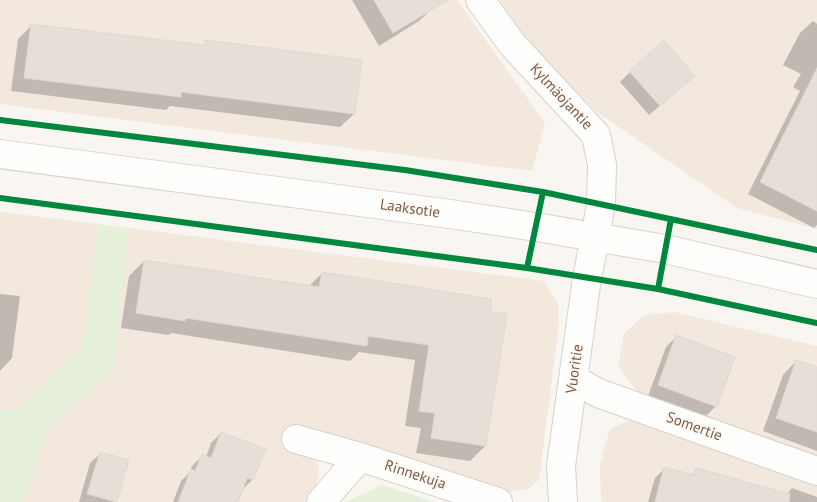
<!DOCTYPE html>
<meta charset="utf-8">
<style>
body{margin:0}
canvas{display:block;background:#f9f5f0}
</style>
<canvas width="817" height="502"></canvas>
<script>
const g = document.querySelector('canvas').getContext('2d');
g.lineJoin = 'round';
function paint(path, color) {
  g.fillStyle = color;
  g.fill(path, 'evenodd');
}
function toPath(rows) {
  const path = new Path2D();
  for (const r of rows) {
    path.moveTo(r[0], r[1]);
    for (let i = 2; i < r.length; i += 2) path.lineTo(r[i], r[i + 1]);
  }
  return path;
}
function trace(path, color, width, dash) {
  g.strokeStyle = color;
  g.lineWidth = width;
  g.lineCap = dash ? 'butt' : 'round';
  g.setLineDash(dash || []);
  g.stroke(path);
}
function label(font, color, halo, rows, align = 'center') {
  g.font = font + ' "PT Sans",sans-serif';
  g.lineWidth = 4.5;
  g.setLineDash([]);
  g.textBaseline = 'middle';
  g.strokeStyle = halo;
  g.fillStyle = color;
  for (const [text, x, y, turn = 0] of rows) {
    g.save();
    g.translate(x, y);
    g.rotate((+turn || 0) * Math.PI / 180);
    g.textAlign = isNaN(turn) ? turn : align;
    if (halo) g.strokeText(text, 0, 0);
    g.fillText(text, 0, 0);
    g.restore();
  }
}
paint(toPath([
 [0,0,457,0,545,123,532,171,0,104],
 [500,0,817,0,817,229,737,208,597,112,528,43],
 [0,212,98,224,83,345,14,411,0,409],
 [129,228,544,281,558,304,559,324,539,480,528,489,504,493,289,425,284,445,306,451,319,466,317,487,304,502,22,502,52,422,113,371],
 [674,312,817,346,817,463,643,400,618,365,624,334,644,315],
 [637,417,817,482,817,502,602,502,601,499,600,464,610,429]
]), '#f2e8de');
paint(toPath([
 [98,224,129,228,113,371,52,422,22,502,0,502,0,409,14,411,83,345],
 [382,485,434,502,345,502]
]), '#e7f0db');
paint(toPath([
 [352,0,428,0,433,8,419,21,379,46],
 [813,21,817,24,817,225,814,228,748,194,800,91,793,87,801,74,783,65,800,33],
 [32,25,354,114,340,127,170,106,166,110,11,91,18,39],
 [630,72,683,86,649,115,620,82],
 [144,261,309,286,322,273,489,313,485,446,470,461,416,453,421,428,405,426,415,360,359,352,350,361,171,333,169,335,121,328,129,276],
 [0,294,20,296,12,358,0,371],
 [676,337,716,406,706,416,648,396,666,347],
 [796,361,817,369,817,451,763,431,783,375],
 [221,433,252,480,242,490,236,502,173,502,181,481,190,472,192,466,202,456,206,457,211,443],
 [101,453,127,461,115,502,79,502,90,463],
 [665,468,691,476,697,470,786,495,792,488,817,497,817,502,648,502,655,478]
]), '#0003');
const building = toPath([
 [374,0,448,0,393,33,374,0],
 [31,24,204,45,205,40,362,60,355,114,181,92,181,97,24,78,31,24],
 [664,40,695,76,660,106,629,71,664,40],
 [817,68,817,211,760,182,817,68],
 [144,260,319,287,322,272,492,299,490,312,507,314,486,446,431,438,435,413,419,411,429,345,368,336,367,346,186,318,185,321,136,313,144,260],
 [676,335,735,357,717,407,658,385,676,335],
 [796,360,817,367,817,432,776,418,796,360],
 [221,432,266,449,253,480,247,478,238,502,178,502,191,469,195,471,202,454,211,458,221,432],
 [100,452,129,460,117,502,87,494,100,452],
 [664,467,694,475,696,468,790,494,789,502,655,502,664,467]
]);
paint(building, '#e6ded7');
trace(building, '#e2d8d2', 1);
const minor = toPath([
 [480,0,512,44,549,84,596,135,602,165,601,204,595,238,587,278,561,466,563,502],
 [574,379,598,393,817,471],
 [296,439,360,457,498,502],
 [321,502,360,457]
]);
const secondary = toPath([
 [0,154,450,214,536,227,665,249,817,284]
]);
trace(minor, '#d7d1cb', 30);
trace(secondary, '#d9d2cb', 30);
trace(minor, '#fefefd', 28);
trace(secondary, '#fefefd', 28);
trace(toPath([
 [0,120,405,170,543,192,817,250],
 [0,198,527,268,658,289,817,323],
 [527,268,543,192],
 [658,289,671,219]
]), '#00873e', 6);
label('15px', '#7a5c4d', '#fffaf3', [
 ["Kylmäojantie",561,97,47],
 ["Laaksotie",410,209,8],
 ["Vuoritie",575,369,-82],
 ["Somertie",694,427,20],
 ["Rinnekuja",415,475,18]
]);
</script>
